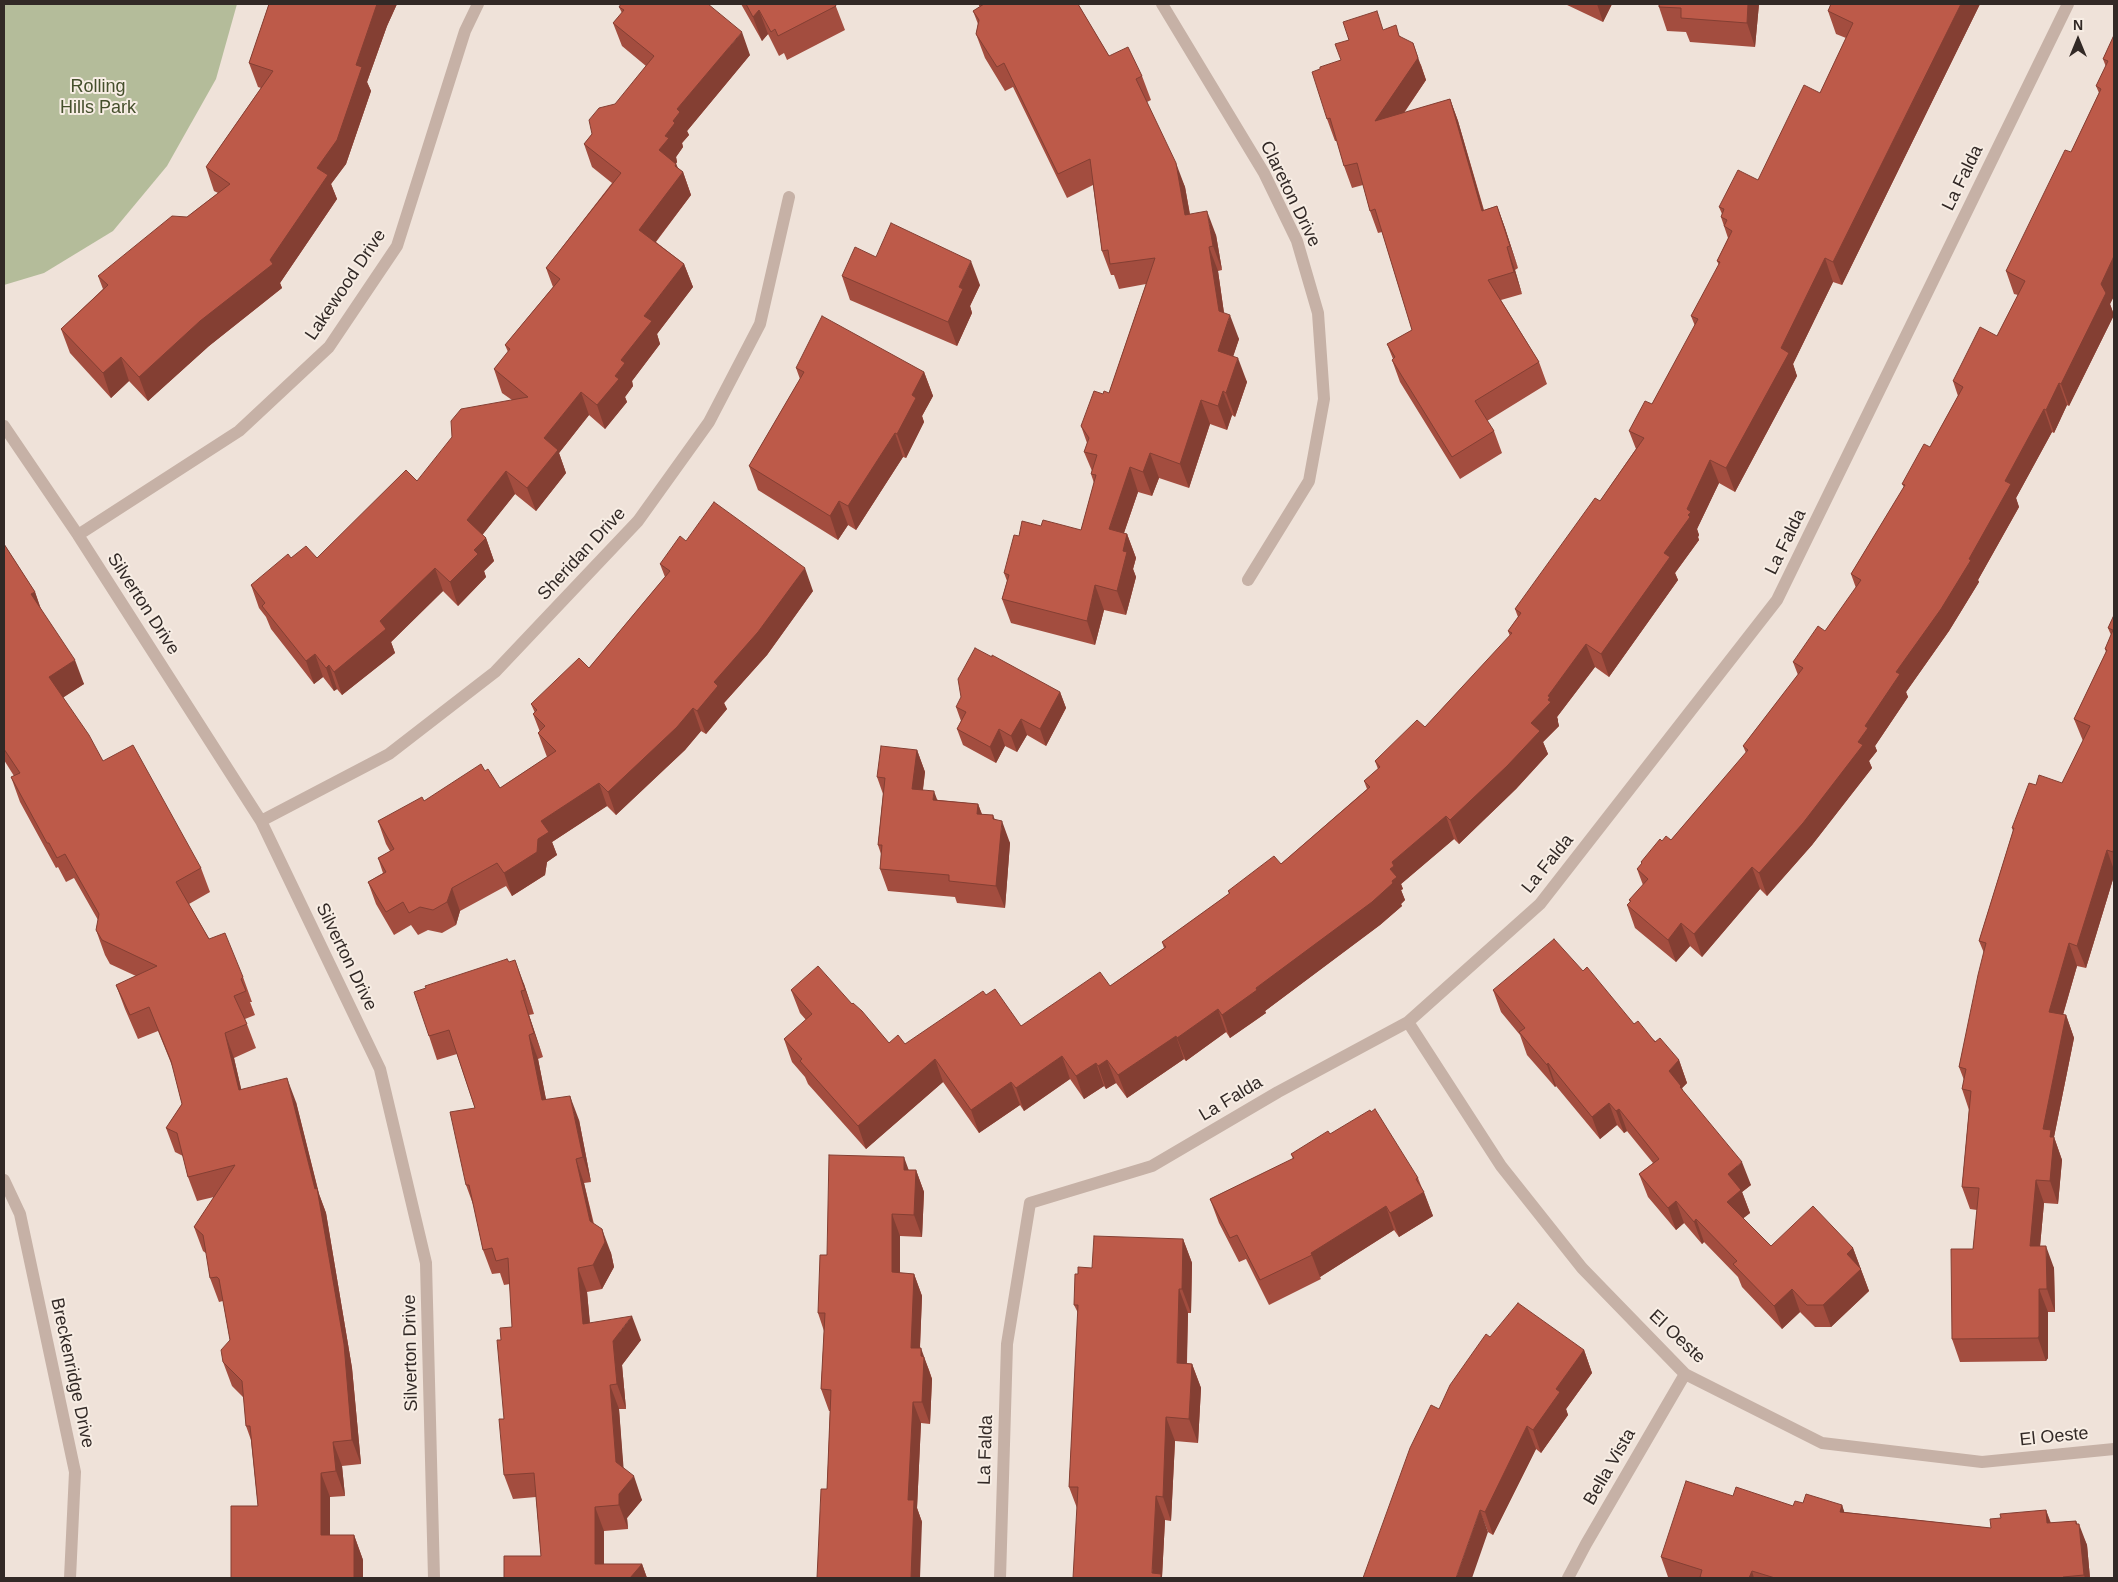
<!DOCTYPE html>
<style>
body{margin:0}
#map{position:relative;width:2118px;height:1582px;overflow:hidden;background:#efe2d9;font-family:Arial,sans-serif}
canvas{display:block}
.frame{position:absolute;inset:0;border:5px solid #322926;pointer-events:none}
.north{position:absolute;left:2053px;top:15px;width:50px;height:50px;-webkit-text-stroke:4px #f7ede4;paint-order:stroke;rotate:0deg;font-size:14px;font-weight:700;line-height:20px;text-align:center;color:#322926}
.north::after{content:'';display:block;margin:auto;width:18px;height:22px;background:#322926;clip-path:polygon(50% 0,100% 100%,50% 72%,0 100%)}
</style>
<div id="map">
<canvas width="2118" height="1582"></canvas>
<div class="frame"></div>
<div class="north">N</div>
</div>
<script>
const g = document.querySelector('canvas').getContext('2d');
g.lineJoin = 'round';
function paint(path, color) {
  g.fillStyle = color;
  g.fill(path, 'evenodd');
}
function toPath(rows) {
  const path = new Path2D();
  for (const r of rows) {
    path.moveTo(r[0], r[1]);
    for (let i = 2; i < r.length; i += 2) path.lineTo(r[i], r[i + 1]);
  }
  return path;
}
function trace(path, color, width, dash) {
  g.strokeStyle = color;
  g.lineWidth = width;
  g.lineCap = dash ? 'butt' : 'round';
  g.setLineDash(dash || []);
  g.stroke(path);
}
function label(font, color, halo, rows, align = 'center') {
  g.font = font + ' Arial,sans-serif';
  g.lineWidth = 4;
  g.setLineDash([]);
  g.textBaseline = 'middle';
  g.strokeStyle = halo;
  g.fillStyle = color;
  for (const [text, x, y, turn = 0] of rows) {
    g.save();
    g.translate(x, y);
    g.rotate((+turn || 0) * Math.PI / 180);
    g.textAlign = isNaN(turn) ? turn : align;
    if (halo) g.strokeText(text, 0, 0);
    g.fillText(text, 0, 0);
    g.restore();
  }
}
paint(toPath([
 [4,4,237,4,216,79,167,166,113,231,44,273,4,285]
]), '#b4bc9a');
trace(toPath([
 [1162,4,1264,173,1297,241,1318,313,1324,399,1309,481,1248,580],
 [4,426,78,535,261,821,380,1069,426,1263,434,1578],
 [78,535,239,431,329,347,397,246,465,31,478,4],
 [261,821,389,754,495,672,638,521,709,422,760,324,789,197],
 [1408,1022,1501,1166,1582,1268,1685,1374,1822,1443,1982,1462,2114,1449],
 [4,1180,20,1214,75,1472,70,1578],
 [1000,1578,1007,1344,1030,1203,1152,1166,1278,1092,1408,1022,1540,904,1777,600,2068,4],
 [1568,1578,1586,1544,1685,1374]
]), '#c6b1a6', 12);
paint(toPath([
 [269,4,397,4,387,26,367,82,371,91,346,164,331,184,337,199,280,283,282,288,209,346,148,401,129,381,111,398,70,353,61,329,103,289,98,276,187,217,218,193,214,191,206,167,261,88,258,87,249,63],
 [741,4,835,4,845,30,787,60,784,53,779,56,768,34,762,41],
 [978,4,1078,4,1109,56,1142,76,1151,100,1147,102,1185,187,1190,214,1216,235,1222,270,1218,271,1224,313,1239,339,1233,356,1247,382,1235,417,1232,415,1227,430,1210,424,1189,488,1159,478,1152,496,1138,492,1124,533,1127,534,1136,558,1133,569,1136,577,1126,615,1104,610,1095,645,1011,623,1002,599,1007,581,1004,573,1019,536,1041,526,1081,530,1094,483,1091,474,1092,471,1084,452,1087,443,1081,426,1103,394,1109,393,1146,284,1119,289,1114,275,1111,275,1102,251,1093,185,1067,198,1013,87,1005,91,985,58,976,34,978,24,973,11,980,7],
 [1565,4,1612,4,1603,22],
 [1759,4,1755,47,1690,42,1686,32,1667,31,1659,7],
 [1831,4,1980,4,1842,285,1833,282,1793,364,1797,376,1735,492,1719,483,1697,529,1699,535,1698,537,1699,540,1675,573,1678,580,1609,677,1595,667,1557,717,1558,720,1558,722,1559,726,1543,742,1548,754,1516,789,1459,844,1454,839,1401,884,1403,889,1401,890,1405,900,1401,904,1402,906,1380,925,1265,1011,1266,1013,1230,1038,1226,1032,1186,1061,1184,1059,1127,1098,1116,1083,1106,1089,1104,1086,1084,1099,1070,1079,1024,1111,1020,1105,979,1133,943,1082,866,1149,808,1084,805,1077,792,1062,784,1039,806,1020,800,1013,791,990,852,1004,889,1043,905,1044,986,995,1021,1026,1110,986,1164,948,1162,942,1229,894,1228,891,1281,864,1367,789,1364,781,1378,769,1375,761,1425,727,1510,636,1508,631,1518,617,1515,609,1600,501,1636,449,1629,431,1652,404,1695,326,1691,316,1719,265,1717,261,1728,238,1721,217,1722,214,1719,207,1758,180,1820,93,1846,38,1836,34,1828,11],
 [619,7,750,55,687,131,689,135,682,143,683,147,676,157,677,162,676,164,678,168,683,172,691,195,656,242,684,264,693,287,657,334,660,344,632,381,633,386,625,397,627,402,605,429,589,415,559,453,566,473,536,511,515,494,482,535,486,538,494,561,484,571,486,577,458,606,443,591,391,642,395,653,342,695,337,689,334,691,323,677,314,684,271,629,266,617,259,608,251,585,291,558,317,558,417,481,512,400,502,393,494,369,508,352,505,345,553,287,546,268,612,183,592,167,584,144,646,66,622,46,613,23,622,13],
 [1384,30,1400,36,1421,65,1426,80,1404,113,1450,99,1458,121,1484,210,1497,206,1505,228,1518,268,1515,270,1522,294,1501,300,1539,362,1547,384,1487,421,1494,431,1502,453,1460,479,1400,382,1392,360,1393,359,1387,344,1412,330,1382,232,1378,233,1370,211,1363,185,1352,188,1344,166,1337,141,1335,141,1327,119,1320,69,1341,60],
 [2114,35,2114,296,2110,304,2114,315,2069,406,2067,405,2054,433,2052,432,2016,498,2019,507,1978,580,1979,582,1949,631,1906,692,1908,697,1875,746,1877,751,1869,761,1872,768,1812,845,1767,896,1760,889,1702,957,1690,946,1676,962,1635,928,1627,905,1630,902,1629,900,1643,885,1637,869,1642,863,1641,862,1662,841,1671,840,1746,753,1743,746,1798,675,1793,662,1825,631,1856,588,1851,574,1904,487,1902,484,1930,447,1958,396,1953,381,1997,336,2018,295,2014,294,2006,271,2071,152,2099,93,2096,86,2106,67,2103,59],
 [876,257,980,285,970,306,972,313,957,346,850,300,842,276],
 [796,368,924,372,933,396,922,416,924,422,906,458,903,457,856,530,848,525,838,540,758,490,749,466,800,379],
 [686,541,813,591,767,655,724,703,727,709,706,734,701,731,685,750,616,815,607,806,552,842,557,855,547,862,545,875,512,896,506,886,460,911,456,925,442,933,428,930,418,935,411,925,394,935,376,904,368,882,383,873,378,858,390,851,386,844,378,821,424,801,485,771,500,788,547,757,538,733,540,732,533,714,535,713,531,704,589,668,665,577,660,564],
 [4,544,35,592,41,609,84,684,63,697,103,761,201,868,210,892,189,904,209,939,243,977,252,1002,250,1002,255,1015,245,1019,256,1048,234,1058,241,1089,296,1102,319,1194,326,1213,352,1368,361,1464,342,1466,345,1496,330,1497,330,1535,354,1535,363,1560,258,1506,251,1440,246,1426,244,1398,232,1386,223,1362,230,1340,223,1301,219,1302,210,1278,207,1254,203,1251,194,1227,214,1197,197,1201,188,1177,183,1156,175,1152,166,1128,182,1104,173,1068,158,1031,138,1039,125,1009,116,985,136,976,110,964,105,955,96,930,98,920,74,878,66,882,58,867,56,868,20,802,11,777,14,776,4,760],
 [2114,615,2114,876,2086,968,2077,966,2063,1015,2066,1015,2074,1038,2054,1137,2062,1160,2058,1204,2044,1203,2040,1246,2054,1268,2055,1312,2048,1312,2048,1358,2046,1361,1960,1362,1952,1339,1973,1249,1977,1210,1970,1209,1962,1187,1969,1110,1962,1089,1964,1080,1959,1067,1984,953,1979,941,2013,831,2012,828,2036,785,2062,783,2083,741,2074,719,2106,652,2105,649,2111,635,2108,628],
 [1060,692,1066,708,1046,746,1027,735,1017,752,1005,746,996,763,963,745,957,729,961,721,956,707],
 [917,750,925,772,923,790,938,800,978,804,982,814,995,820,1010,843,1005,908,957,903,955,897,888,891,880,869,881,854,878,845,883,794,877,777],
 [509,962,524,984,534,1014,529,1015,543,1057,538,1059,546,1100,579,1120,591,1182,584,1183,594,1224,611,1253,614,1267,602,1289,587,1292,590,1323,641,1340,622,1365,626,1409,619,1409,623,1467,642,1500,627,1518,628,1529,604,1531,604,1564,642,1564,647,1578,504,1578,541,1556,536,1497,513,1499,504,1475,504,1419,501,1340,512,1327,510,1284,504,1285,500,1273,492,1274,483,1250,474,1207,466,1185,475,1108,457,1054,437,1060,429,1036,426,988],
 [1583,971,1634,1024,1679,1060,1687,1083,1682,1088,1683,1092,1751,1185,1742,1192,1750,1213,1743,1218,1771,1246,1853,1248,1869,1291,1831,1327,1815,1327,1800,1312,1782,1329,1742,1287,1738,1277,1704,1242,1702,1244,1684,1223,1676,1230,1648,1197,1639,1174,1653,1163,1627,1131,1624,1133,1617,1125,1600,1139,1556,1086,1555,1087,1527,1055,1520,1035,1501,1012,1493,990],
 [1330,1134,1418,1178,1433,1216,1399,1237,1394,1230,1320,1277,1321,1279,1269,1305,1246,1259,1239,1262,1219,1223,1210,1199,1293,1159,1291,1154],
 [908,1170,916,1170,924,1192,922,1237,900,1236,900,1273,914,1274,922,1296,920,1348,929,1370,932,1379,930,1424,921,1423,917,1508,922,1522,827,1489,830,1411,829,1411,821,1389,824,1331,818,1313,827,1255],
 [1183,1239,1192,1263,1191,1313,1188,1313,1187,1363,1192,1364,1201,1388,1198,1443,1175,1441,1171,1521,1165,1520,1162,1577,1077,1508,1069,1487,1078,1313,1074,1305,1078,1274,1092,1268],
 [1490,1337,1584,1350,1592,1373,1566,1409,1568,1415,1541,1453,1536,1449,1493,1535,1488,1532,1439,1409],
 [1733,1496,1793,1506,1803,1503,1842,1505,1844,1512,1991,1528,2001,1518,2046,1510,2051,1523,2076,1521,2087,1545,2090,1578,1671,1578,1668,1577,1661,1557]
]), '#a34d3f');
paint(toPath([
 [377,4,397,4,387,26,367,82,371,91,346,164,331,184,337,199,280,283,282,288,209,346,148,401,139,377,200,321,270,260,356,65],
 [1597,4,1612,4,1603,22],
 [1748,4,1759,4,1755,47,1747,23],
 [1961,4,1980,4,1842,285,1833,262],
 [759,10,768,34,762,41,753,17],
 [742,32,750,55,687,131,689,135,682,143,683,147,676,157,677,162,668,174,659,150,665,136,673,121,677,109],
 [1413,43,1426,80,1383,143,1375,121],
 [1450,99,1458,121,1490,233,1482,211],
 [1176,163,1185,187,1194,239,1185,215],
 [676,164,681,175,683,172,691,195,647,253,639,230],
 [1497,206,1505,228,1518,268,1510,246],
 [1207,211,1216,235,1222,270,1213,246],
 [1209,247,1218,271,1226,327,1230,315,1239,339,1227,375,1218,351,1219,311],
 [1507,247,1515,270,1522,294,1514,272],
 [2114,256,2114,296,2110,304,2114,315,2069,406,2061,384,2101,284],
 [1825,258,1833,282,1793,364,1797,376,1735,492,1726,468,1781,348],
 [971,261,980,285,970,306,972,313,957,346,948,322,959,287],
 [684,264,693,287,657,334,660,344,632,381,633,386,625,397,627,402,605,429,597,405,615,376,621,360,644,316],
 [121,357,129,381,111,398,103,373],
 [1238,358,1247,382,1235,417,1226,393],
 [924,372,933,396,922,416,924,422,906,458,897,434,912,395],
 [2059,383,2067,405,2054,433,2046,410],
 [1223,391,1232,415,1227,430,1218,406],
 [581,392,589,415,559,453,566,473,536,511,527,488,544,438],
 [1201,400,1210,424,1189,488,1180,464],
 [2044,409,2052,432,2016,498,2019,507,1978,580,1979,582,1949,631,1906,692,1908,697,1875,746,1877,751,1869,761,1872,768,1812,845,1767,896,1759,873,1858,742,1865,726,1896,672,1969,559,2005,481],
 [895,433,903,457,856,530,848,506],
 [1150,453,1159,478,1152,496,1143,472],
 [1710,460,1719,483,1697,529,1699,535,1698,537,1699,540,1675,573,1678,580,1609,677,1601,654,1664,553,1687,509],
 [1130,467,1138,492,1117,553,1109,529],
 [506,471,515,494,476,543,467,520],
 [839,501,848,525,838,540,830,516],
 [1127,534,1136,558,1133,569,1136,577,1126,615,1117,591,1123,551],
 [486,538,494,561,484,571,486,577,458,606,450,582,474,550],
 [435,568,443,591,391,642,395,653,342,695,334,672,380,621],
 [805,568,813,591,767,655,724,703,727,709,706,734,697,711,714,682],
 [1095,585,1104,610,1095,645,1087,621],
 [35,592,43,616,31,594],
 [1586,644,1595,667,1557,717,1558,720,1558,722,1559,726,1543,742,1548,754,1516,789,1459,844,1450,820,1531,723,1548,700,1548,696],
 [315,654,323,677,314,684,306,661],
 [75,660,84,684,58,701,49,677],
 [329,665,337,689,334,691,326,668],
 [1060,692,1066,708,1046,746,1040,729],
 [693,708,701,731,685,750,616,815,608,792],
 [1021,719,1027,735,1017,752,1011,736],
 [999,729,1005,746,996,763,990,747],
 [917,750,925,772,920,811,912,789],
 [599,783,607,806,552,842,557,855,547,862,545,875,512,896,504,873,538,839,541,821],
 [934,791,942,813,933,800],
 [978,804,986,826,977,814],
 [993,815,1001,835,1002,821,1010,843,1005,908,996,886,993,819],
 [1446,816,1454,839,1401,884,1403,889,1401,890,1405,900,1401,904,1402,906,1380,925,1265,1011,1266,1013,1230,1038,1222,1015,1392,881,1390,869,1392,862],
 [2107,850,2114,870,2114,876,2086,968,2077,946],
 [1752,867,1760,889,1702,957,1694,934],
 [452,888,460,911,456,925,447,902],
 [1681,923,1690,946,1676,962,1668,940],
 [2069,943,2077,966,2057,1035,2049,1012],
 [515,960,524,984,534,1014,525,990],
 [521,991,543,1057,534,1033],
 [1218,1009,1226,1032,1186,1061,1177,1038],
 [2066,1015,2074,1038,2054,1137,2062,1160,2058,1204,2050,1181,2043,1129],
 [225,1033,234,1058,247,1114,239,1090],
 [529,1035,538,1059,551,1124,542,1100],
 [1176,1036,1184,1059,1127,1098,1118,1075],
 [1062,1056,1070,1079,1024,1111,1016,1088],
 [935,1059,943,1082,866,1149,858,1126],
 [1107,1060,1116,1083,1106,1089,1098,1066],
 [1679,1060,1687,1083,1682,1088,1690,1109,1669,1071],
 [1096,1063,1104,1086,1084,1099,1076,1076],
 [1548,1063,1556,1086,1555,1087,1547,1065],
 [287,1078,296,1102,319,1194,326,1213,352,1368,361,1464,352,1440,315,1189],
 [1011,1082,1020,1105,979,1133,971,1110],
 [570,1096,579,1120,591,1182,583,1157],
 [1609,1103,1617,1125,1600,1139,1592,1117],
 [1619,1109,1627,1131,1624,1133,1616,1111],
 [904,1157,912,1179,904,1170],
 [576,1159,584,1183,598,1246,590,1221],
 [1742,1162,1751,1185,1742,1192,1750,1213,1735,1225,1727,1202,1728,1174],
 [916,1170,924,1192,922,1237,914,1215],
 [2036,1180,2044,1203,2038,1268,2030,1246],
 [1424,1192,1433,1216,1399,1237,1390,1213],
 [1676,1201,1684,1223,1676,1230,1668,1208],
 [1386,1206,1394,1230,1320,1277,1311,1253],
 [892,1214,900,1236,900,1293,892,1272],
 [1696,1219,1704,1242,1702,1244,1694,1222],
 [602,1229,611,1253,614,1267,602,1289,593,1265],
 [1183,1239,1192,1263,1191,1313,1182,1289],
 [2046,1246,2054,1268,2055,1312,2047,1289],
 [1853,1248,1869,1291,1831,1327,1823,1305,1847,1254],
 [578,1268,587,1292,592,1348,583,1324],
 [914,1274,922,1296,919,1369,911,1348],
 [1179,1289,1188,1313,1186,1387,1177,1363],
 [1792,1289,1800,1312,1782,1329,1774,1306],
 [2039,1289,2048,1312,2048,1358,2046,1361,2038,1338],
 [632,1316,641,1340,622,1365,626,1409,617,1384,613,1341],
 [921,1348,932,1379,930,1424,922,1402,921,1356],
 [1584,1350,1592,1373,1566,1409,1568,1415,1541,1453,1533,1430,1556,1389],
 [1192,1364,1201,1388,1198,1443,1189,1419],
 [610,1385,619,1409,625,1486,616,1462],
 [913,1402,921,1423,917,1508,922,1522,920,1578,911,1578,908,1500],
 [1166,1417,1175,1441,1171,1521,1163,1497],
 [1527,1426,1536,1449,1493,1535,1485,1512],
 [333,1442,342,1466,345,1496,336,1471],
 [321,1473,330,1497,330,1560,321,1535],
 [634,1476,642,1500,627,1518,628,1529,619,1505,619,1494],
 [1156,1496,1165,1520,1162,1577,1163,1578,1154,1578,1152,1573],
 [1842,1505,1849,1526,1840,1512],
 [595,1507,604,1531,604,1578,595,1564],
 [1480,1510,1488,1532,1472,1578,1456,1578],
 [2046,1510,2053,1531,2047,1523],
 [2076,1521,2080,1532,2079,1524,2087,1545,2090,1578,2085,1578,2084,1575],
 [354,1535,363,1560,363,1578,354,1578],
 [642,1564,647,1578,630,1578],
 [1752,1571,1754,1578,1749,1578]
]), '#843f33');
const building = toPath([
 [269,4,377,4,356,65,362,67,337,140,317,168,328,175,270,260,273,264,200,321,139,377,121,357,103,373,61,329,108,285,98,276,172,216,187,217,230,184,206,167,273,71,249,63,269,4],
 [621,4,708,4,742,32,677,109,680,112,673,121,675,123,665,136,669,138,659,150,676,164,675,166,683,172,639,230,684,264,644,316,652,321,621,360,625,363,615,376,619,379,597,405,581,392,544,438,558,450,527,488,506,471,467,520,486,538,474,550,478,554,450,582,435,568,380,621,386,629,334,672,329,665,326,668,315,654,306,661,262,606,265,603,251,585,288,554,291,558,306,546,317,558,406,470,417,481,452,437,451,421,461,409,528,397,494,369,510,349,505,345,560,279,546,268,621,173,584,144,592,134,589,120,599,108,615,104,654,56,613,23,624,10,619,7,621,4],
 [746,4,835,4,836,6,778,36,775,29,771,32,759,10,753,17,746,4],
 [983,4,1078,4,1109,56,1128,47,1142,76,1136,79,1176,163,1185,215,1207,211,1213,246,1209,247,1219,311,1230,315,1218,351,1238,358,1226,393,1223,391,1218,406,1201,400,1180,464,1150,453,1143,472,1130,467,1109,529,1127,534,1123,551,1127,552,1117,591,1095,585,1087,621,1002,599,1009,575,1004,573,1014,535,1019,536,1022,521,1041,526,1043,520,1081,530,1096,475,1091,474,1097,455,1084,452,1089,438,1081,426,1094,391,1103,394,1104,391,1109,393,1155,258,1110,264,1108,250,1102,251,1090,159,1058,174,1004,63,997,67,976,34,979,20,973,11,984,4,983,4],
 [1659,4,1748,4,1747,23,1681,18,1681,8,1659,7,1659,4],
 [1831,4,1961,4,1833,262,1825,258,1781,348,1789,353,1726,468,1710,460,1687,509,1691,512,1688,515,1690,517,1664,553,1670,557,1601,654,1586,644,1548,696,1550,697,1548,700,1551,702,1531,723,1540,731,1507,766,1450,820,1446,816,1392,862,1394,866,1390,869,1397,877,1392,881,1393,883,1372,902,1256,988,1257,990,1222,1015,1218,1009,1177,1038,1176,1036,1118,1075,1107,1060,1098,1066,1096,1063,1076,1076,1062,1056,1016,1088,1011,1082,971,1110,935,1059,858,1126,800,1061,802,1059,784,1039,812,1014,791,990,818,966,852,1004,853,1003,862,1011,889,1043,898,1035,905,1044,983,991,986,995,995,989,1021,1026,1100,972,1110,986,1166,947,1162,942,1230,893,1228,891,1274,856,1281,864,1370,787,1364,781,1380,767,1375,761,1417,720,1425,727,1512,633,1508,631,1521,613,1515,609,1595,498,1600,501,1644,438,1629,431,1645,401,1652,404,1698,319,1691,316,1720,262,1717,261,1732,231,1724,226,1727,220,1721,217,1724,209,1719,207,1738,170,1758,180,1804,85,1820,93,1853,23,1828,11,1831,4],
 [1377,11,1383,30,1396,25,1399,36,1413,43,1418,58,1375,121,1450,99,1482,211,1497,206,1510,246,1507,247,1514,272,1488,280,1539,362,1475,401,1494,431,1452,457,1392,360,1395,357,1387,344,1412,330,1375,209,1370,211,1357,163,1344,166,1330,118,1327,119,1312,72,1320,69,1320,67,1341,60,1335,44,1349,40,1343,22,1377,11],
 [2114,35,2114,256,2101,284,2106,293,2061,384,2059,383,2046,410,2044,409,2005,481,2011,484,1969,559,1971,560,1941,609,1896,672,1900,674,1865,726,1868,728,1858,742,1863,745,1803,823,1759,873,1752,867,1694,934,1681,923,1668,940,1627,905,1631,901,1629,900,1648,879,1637,869,1642,863,1641,862,1660,839,1662,841,1666,836,1671,840,1748,750,1743,746,1803,668,1793,662,1818,626,1825,631,1861,580,1851,574,1905,485,1902,484,1924,444,1930,447,1963,387,1953,381,1980,327,1997,336,2025,281,2006,271,2065,150,2071,152,2101,89,2096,86,2108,61,2103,59,2114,35],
 [891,223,971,261,959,287,963,289,948,322,842,276,855,247,876,257,891,223],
 [822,316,924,372,912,395,916,398,897,434,895,433,848,506,839,501,830,516,749,466,804,372,796,368,822,316],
 [714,502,805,568,758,632,714,682,718,686,697,711,693,708,677,727,608,792,599,783,541,821,549,832,538,839,537,852,504,873,497,863,452,888,447,902,433,910,420,907,409,913,403,902,386,912,368,882,386,872,378,858,394,849,378,821,422,797,424,801,481,764,485,771,488,769,500,788,556,751,538,733,545,726,533,714,537,710,531,704,579,658,589,668,670,571,660,564,680,536,686,541,714,502],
 [4,544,35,592,31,594,75,660,49,677,89,735,103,761,133,745,201,868,176,882,209,939,225,933,243,977,241,979,246,991,234,996,247,1024,225,1033,239,1090,287,1078,315,1189,317,1188,344,1344,352,1440,333,1442,336,1471,321,1473,321,1535,354,1535,354,1578,231,1578,231,1506,258,1506,250,1426,246,1426,242,1381,223,1362,221,1350,230,1340,219,1279,217,1277,210,1278,203,1235,194,1227,235,1165,188,1177,177,1133,166,1128,182,1104,171,1061,149,1007,130,1015,116,985,157,966,102,940,96,930,99,914,65,854,57,858,49,843,47,843,11,777,20,773,4,749,4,544],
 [2114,615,2114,847,2113,852,2107,850,2077,946,2069,943,2049,1012,2066,1015,2043,1129,2051,1130,2050,1137,2054,1137,2050,1181,2036,1180,2030,1246,2046,1246,2047,1289,2039,1289,2039,1336,2038,1338,1952,1339,1951,1249,1973,1249,1979,1188,1962,1187,1971,1091,1962,1089,1966,1069,1959,1067,1978,975,1986,943,1979,941,2014,828,2012,828,2029,783,2036,785,2039,775,2062,783,2090,726,2074,719,2107,650,2105,649,2113,630,2108,628,2114,615],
 [975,648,992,657,992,655,1060,692,1040,729,1021,719,1011,736,999,729,990,747,957,729,966,712,956,707,961,697,958,679,975,648],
 [881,746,917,750,912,789,934,791,933,800,978,804,977,814,993,815,993,819,1002,821,996,886,949,881,949,875,880,869,882,845,878,845,885,778,877,777,881,746],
 [1554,939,1583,971,1587,967,1634,1024,1638,1021,1655,1042,1660,1038,1679,1060,1669,1071,1681,1086,1680,1087,1742,1162,1728,1174,1741,1190,1727,1202,1771,1246,1813,1206,1853,1248,1847,1254,1861,1269,1823,1305,1807,1305,1792,1289,1774,1306,1733,1264,1737,1261,1696,1219,1694,1222,1676,1201,1668,1208,1639,1174,1659,1159,1619,1109,1616,1111,1609,1103,1592,1117,1548,1063,1547,1065,1519,1032,1525,1028,1493,990,1554,939],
 [507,959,509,962,515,960,525,990,521,991,534,1033,529,1035,542,1100,570,1096,583,1157,576,1159,590,1221,602,1229,605,1242,593,1265,578,1268,583,1324,632,1316,613,1341,617,1384,610,1385,616,1462,634,1476,619,1494,619,1505,595,1507,595,1564,642,1564,630,1578,504,1578,504,1556,541,1556,534,1473,504,1475,499,1419,504,1419,497,1340,501,1340,500,1328,512,1327,508,1258,496,1261,492,1248,483,1250,469,1185,466,1185,450,1112,475,1108,449,1030,429,1036,414,992,426,988,425,986,507,959],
 [1375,1109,1418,1178,1416,1179,1424,1192,1390,1213,1386,1206,1311,1253,1312,1255,1260,1280,1237,1235,1230,1238,1210,1199,1294,1158,1291,1154,1328,1131,1330,1134,1370,1110,1371,1112,1375,1109],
 [829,1155,904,1157,904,1170,916,1170,914,1215,892,1214,892,1272,914,1274,911,1348,921,1348,921,1356,924,1357,922,1402,913,1402,908,1500,914,1500,911,1578,817,1578,821,1489,827,1489,831,1390,821,1389,825,1313,818,1313,820,1255,827,1255,829,1155],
 [1094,1236,1183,1239,1182,1289,1179,1289,1177,1363,1192,1364,1189,1419,1166,1417,1163,1497,1156,1496,1152,1573,1161,1574,1161,1578,1073,1578,1078,1487,1069,1487,1078,1305,1074,1305,1075,1274,1078,1274,1078,1267,1092,1268,1094,1236],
 [1518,1303,1584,1350,1556,1389,1560,1392,1533,1430,1527,1426,1485,1512,1480,1510,1456,1578,1363,1578,1410,1448,1431,1405,1439,1409,1450,1385,1486,1334,1490,1337,1518,1303],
 [1686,1481,1733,1496,1736,1487,1793,1506,1795,1501,1803,1503,1806,1494,1842,1505,1840,1512,1991,1528,1990,1519,2001,1518,2000,1514,2046,1510,2047,1523,2076,1521,2076,1524,2079,1524,2084,1575,2063,1577,2063,1578,1775,1578,1752,1571,1749,1578,1704,1578,1700,1577,1702,1570,1661,1557,1686,1481]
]);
paint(building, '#bd5a49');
trace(building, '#843f33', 1);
label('18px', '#454f2c', '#f7ede4', [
 ["Rolling",98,87],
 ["Hills Park",98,108]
]);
label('18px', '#322926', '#f7ede4', [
 ["La Falda",1963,178,-64],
 ["Clareton Drive",1290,194,64],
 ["Lakewood Drive",346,285,-56],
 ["La Falda",1786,542,-64],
 ["Sheridan Drive",582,554,-47],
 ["Silverton Drive",143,604,57],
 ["La Falda",1548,864,-51],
 ["Silverton Drive",346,957,64],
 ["La Falda",1231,1099,-31],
 ["El Oeste",1677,1337,43],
 ["Silverton Drive",411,1353,-91],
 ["Breckenridge Drive",72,1373,78],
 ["El Oeste",2054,1437,-6],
 ["La Falda",986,1450,-88],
 ["Bella Vista",1610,1467,-60]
]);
</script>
